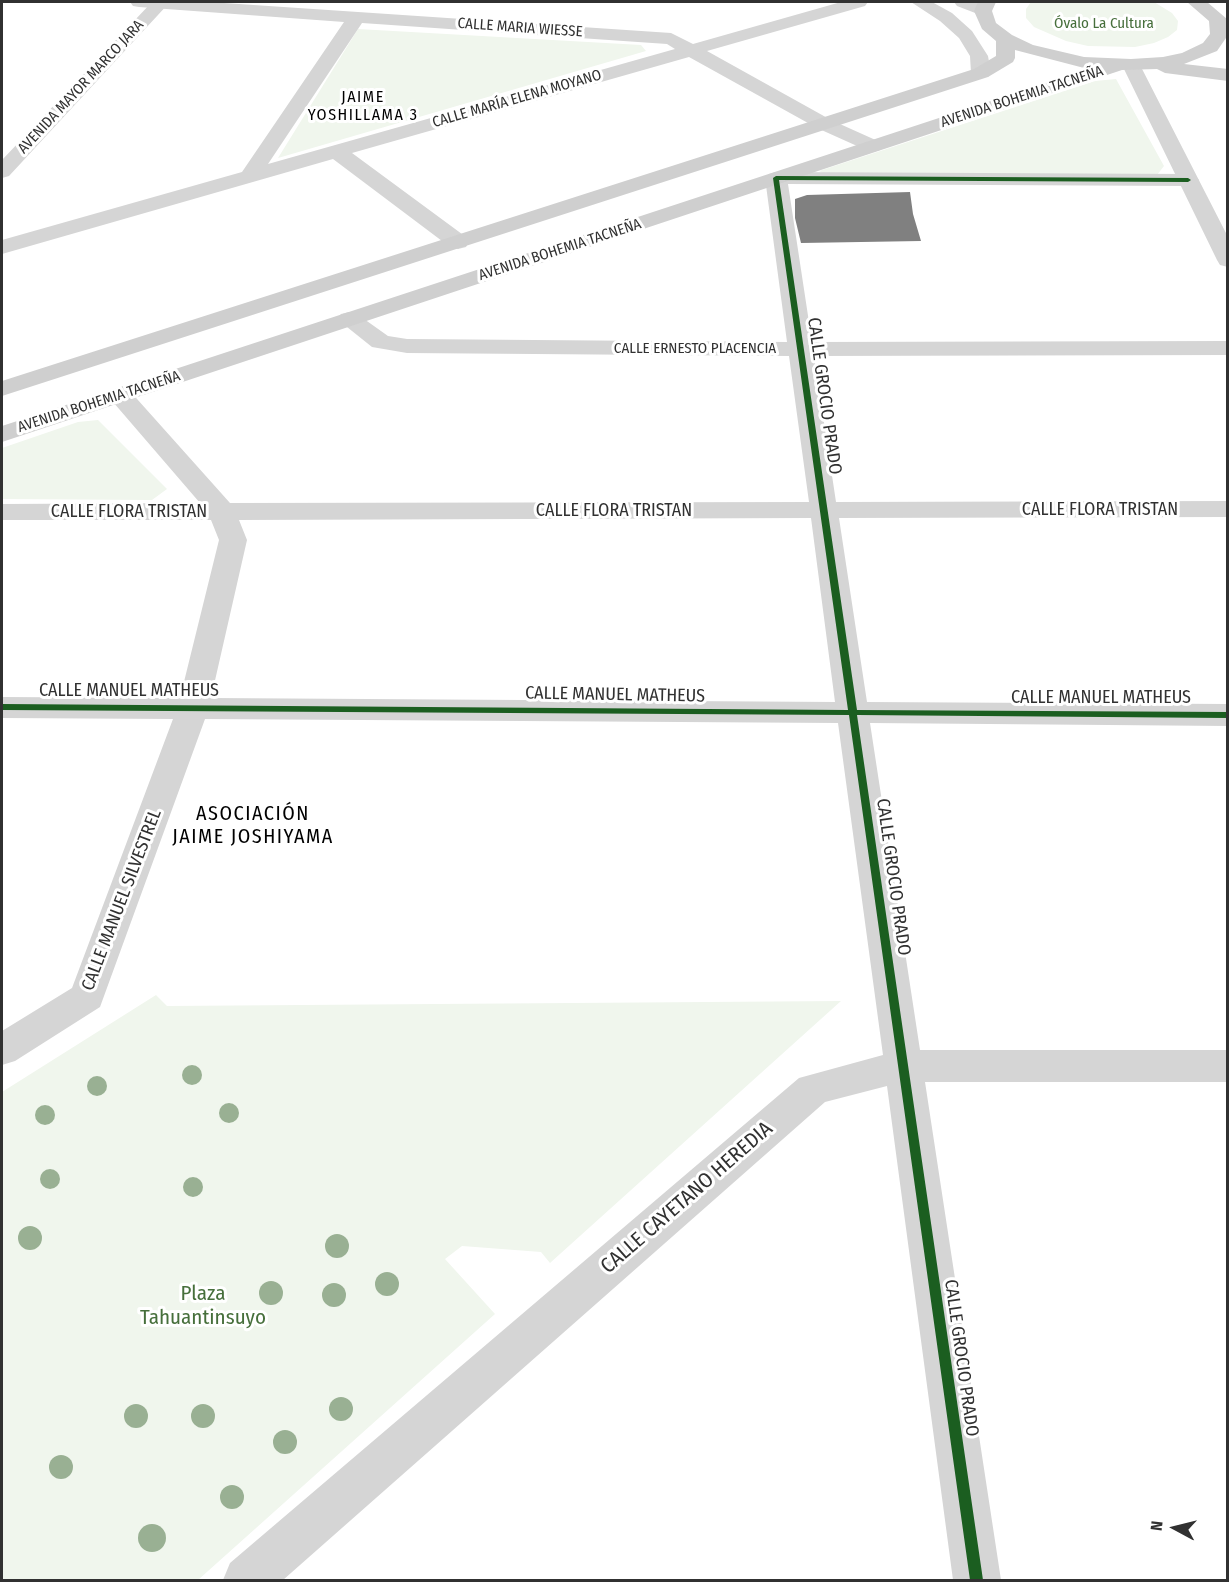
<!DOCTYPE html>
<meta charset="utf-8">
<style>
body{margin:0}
#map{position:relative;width:1229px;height:1582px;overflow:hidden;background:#fff;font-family:"Fira Sans Condensed",sans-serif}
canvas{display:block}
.frame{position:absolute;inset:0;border:3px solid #313131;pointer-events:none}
.north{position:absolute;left:1145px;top:1498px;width:60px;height:60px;-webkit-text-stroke:4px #fff;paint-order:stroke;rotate:277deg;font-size:16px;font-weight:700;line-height:24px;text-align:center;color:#313131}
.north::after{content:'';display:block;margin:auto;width:21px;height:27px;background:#313131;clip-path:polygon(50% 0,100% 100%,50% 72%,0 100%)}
</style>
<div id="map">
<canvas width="1229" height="1582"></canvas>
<div class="frame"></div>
<div class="north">N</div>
</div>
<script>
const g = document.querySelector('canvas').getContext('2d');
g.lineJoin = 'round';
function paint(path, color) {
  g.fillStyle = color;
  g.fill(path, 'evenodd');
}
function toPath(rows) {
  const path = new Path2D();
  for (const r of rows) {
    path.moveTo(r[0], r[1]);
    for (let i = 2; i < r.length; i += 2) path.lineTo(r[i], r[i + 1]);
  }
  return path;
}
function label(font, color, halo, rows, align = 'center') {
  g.font = font + ' "Fira Sans Condensed",sans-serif';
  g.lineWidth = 6;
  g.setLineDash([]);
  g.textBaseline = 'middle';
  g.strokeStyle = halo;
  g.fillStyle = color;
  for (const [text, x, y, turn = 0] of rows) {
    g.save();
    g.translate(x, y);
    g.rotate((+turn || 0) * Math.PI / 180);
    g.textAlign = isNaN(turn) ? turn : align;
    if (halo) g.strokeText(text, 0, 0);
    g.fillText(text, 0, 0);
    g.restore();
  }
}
paint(toPath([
 [1031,2,1154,2,1172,13,1178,21,1177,30,1168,37,1154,43,1135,47,1088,46,1066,41,1034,27,1026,18,1026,9],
 [358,29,641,45,646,51,278,158],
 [1116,79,1164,166,1157,175,831,177,819,171,1095,81],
 [98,420,167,489,152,500,2,499,2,448,78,422],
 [156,995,167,1006,841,1001,550,1263,541,1252,462,1246,445,1259,495,1314,198,1580,2,1580,2,1092]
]), '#f0f6ed');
paint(toPath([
 [910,192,913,214,921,241,801,243,795,218,795,199,807,195]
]), '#808080');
paint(toPath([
 [130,2,209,2,671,33,693,44,841,2,868,2,865,6,707,51,831,120,880,142,883,146,880,150,873,152,866,150,817,128,689,57,352,153,466,237,469,242,466,247,458,249,450,247,333,159,2,254,2,240,242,172,344,22,139,7,133,6,130,2],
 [362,23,667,44,675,49,268,164,362,23],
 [911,2,932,2,952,13,972,31,988,56,991,73,988,77,974,77,971,73,970,56,959,38,940,21,911,2],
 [776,172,1188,174,1195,176,1199,180,1195,184,1188,186,788,184,812,342,1228,341,1228,355,814,356,836,502,1228,501,1228,517,839,518,867,702,1228,704,1228,726,870,723,920,1050,1228,1050,1228,1082,925,1082,1001,1580,953,1580,887,1086,825,1102,283,1580,223,1580,230,1563,799,1078,883,1055,838,723,205,719,100,1007,15,1061,2,1065,2,1031,72,988,173,719,2,718,2,697,180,698,219,540,211,520,2,520,2,504,200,503,107,395,111,390,120,387,129,390,230,503,809,502,789,356,407,353,372,347,337,319,341,314,349,312,357,314,388,336,407,339,787,342,765,178,769,174,776,172],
 [811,518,835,702,211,698,247,540,239,520,811,518]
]), '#d5d5d5');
paint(toPath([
 [152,2,170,2,9,176,2,178,2,160,152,2],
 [954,2,977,2,989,7,992,11,989,15,983,16,957,6,954,2],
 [1131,59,1138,61,1140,65,1228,237,1228,267,1220,265,1217,260,1122,65,1124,61,1131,59]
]), '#d5d5d5');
paint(toPath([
 [978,2,996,2,992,11,996,23,1012,35,1033,45,1084,57,1131,59,1163,57,1182,53,1203,43,1210,34,1209,21,1187,2,1207,2,1227,19,1228,35,1217,51,1184,64,1228,69,1228,81,1165,73,1157,69,1122,70,2,442,2,426,1088,69,1015,50,1015,58,1013,62,988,77,2,396,2,381,974,69,996,56,996,41,982,29,974,11,978,2]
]), '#cfcfcf');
paint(toPath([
 [776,176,1188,178,1191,180,1188,182,779,180,857,710,1228,712,1228,718,857,715,983,1580,970,1580,849,715,2,710,2,704,848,710,773,178,776,176]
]), '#1b5e20');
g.fillStyle = '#99b093';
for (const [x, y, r] of [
 [192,1075,10],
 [97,1086,10],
 [229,1113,10],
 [45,1115,10],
 [50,1179,10],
 [193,1187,10],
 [30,1238,12],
 [337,1246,12],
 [387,1284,12],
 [271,1293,12],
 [334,1295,12],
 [341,1409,12],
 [136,1416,12],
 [203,1416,12],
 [285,1442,12],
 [61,1467,12],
 [232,1497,12],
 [152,1538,14]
]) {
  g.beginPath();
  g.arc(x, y, r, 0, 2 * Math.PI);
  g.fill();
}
label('15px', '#466f3b', '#fff', [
 ["Óvalo La Cultura",1104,24]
]);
label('15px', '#313131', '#fff', [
 ["CALLE MARIA WIESSE",520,28,4],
 ["AVENIDA MAYOR MARCO JARA",81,87,-47],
 ["AVENIDA BOHEMIA TACNEÑA",1022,97,-18],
 ["CALLE MARÍA ELENA MOYANO",517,99,-16],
 ["AVENIDA BOHEMIA TACNEÑA",560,250,-18],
 ["CALLE ERNESTO PLACENCIA",695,349],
 ["AVENIDA BOHEMIA TACNEÑA",99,402,-18]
]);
g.letterSpacing = '1.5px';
label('16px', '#000', '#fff', [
 ["JAIME",363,98],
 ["YOSHILLAMA 3",363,116]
]);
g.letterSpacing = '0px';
label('18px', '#313131', '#fff', [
 ["CALLE GROCIO PRADO",824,396,82],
 ["CALLE FLORA TRISTAN",1100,510],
 ["CALLE FLORA TRISTAN",614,511],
 ["CALLE FLORA TRISTAN",129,512],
 ["CALLE MANUEL MATHEUS",129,691],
 ["CALLE MANUEL MATHEUS",615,695,1],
 ["CALLE MANUEL MATHEUS",1101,698],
 ["CALLE GROCIO PRADO",893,877,82],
 ["CALLE MANUEL SILVESTREL",122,900,-69],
 ["CALLE GROCIO PRADO",961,1358,82]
]);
g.letterSpacing = '1.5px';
label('20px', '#000', '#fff', [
 ["ASOCIACIÓN",253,814],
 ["JAIME JOSHIYAMA",253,837]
]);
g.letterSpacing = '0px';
label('21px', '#313131', '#fff', [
 ["CALLE CAYETANO HEREDIA",687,1198,-41]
]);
label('21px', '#466f3b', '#fff', [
 ["Plaza",203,1294],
 ["Tahuantinsuyo",203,1318]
]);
</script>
